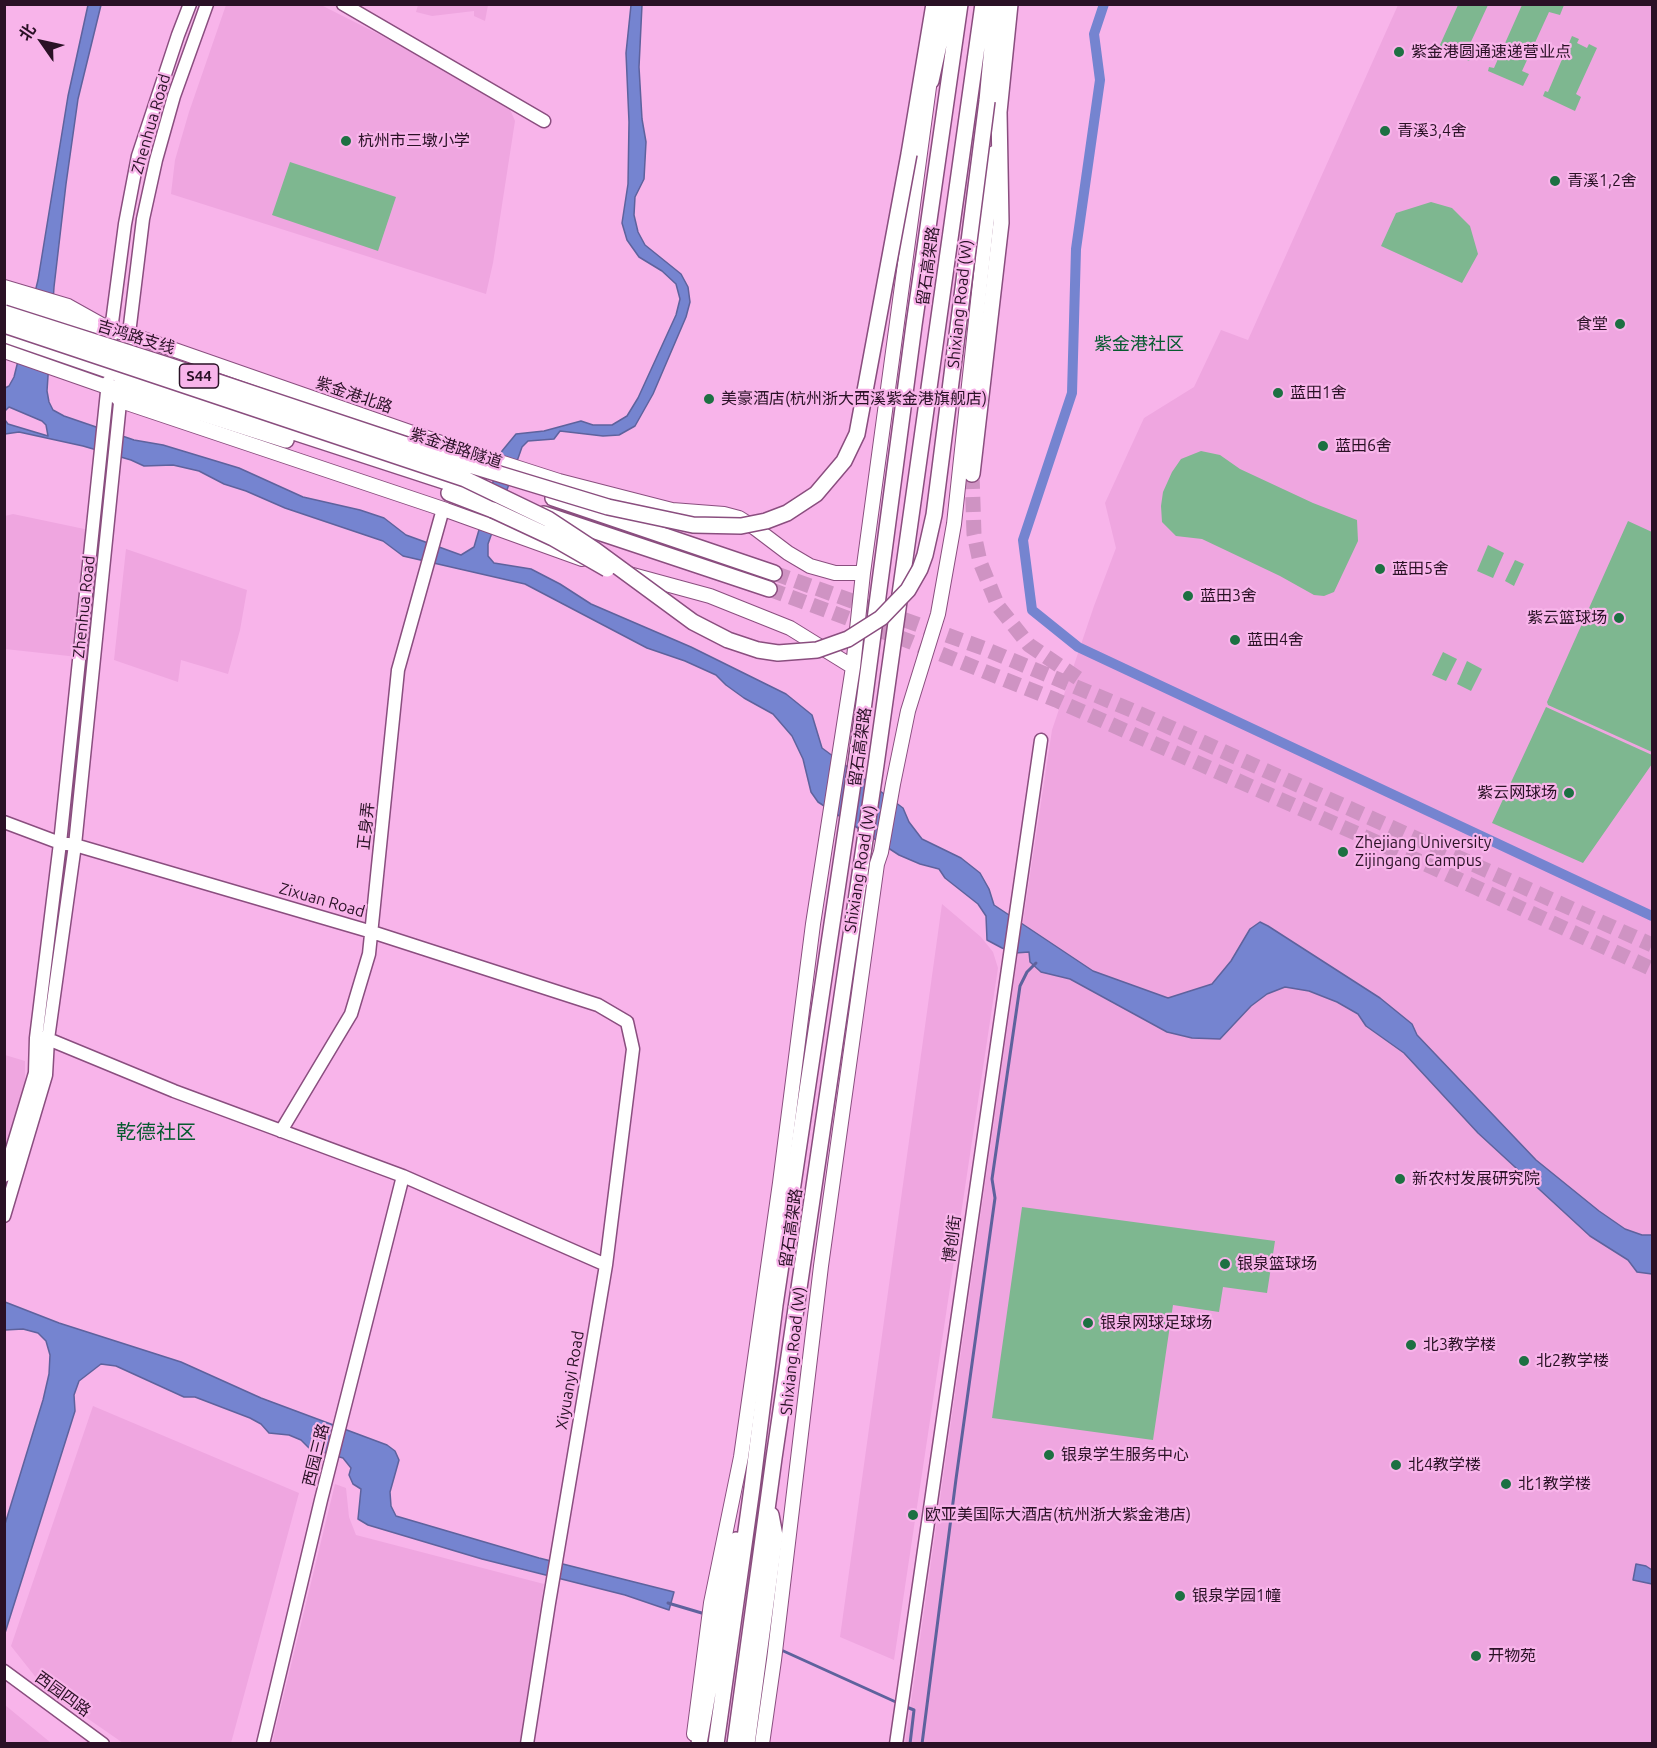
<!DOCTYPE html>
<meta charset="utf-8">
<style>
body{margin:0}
#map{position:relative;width:1657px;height:1748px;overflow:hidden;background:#f8b4ea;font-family:Ubuntu,"Noto Sans SC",sans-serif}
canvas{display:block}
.frame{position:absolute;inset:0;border:6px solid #2a1126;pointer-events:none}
.north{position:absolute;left:12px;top:12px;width:60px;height:60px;-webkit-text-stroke:4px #f8b4ea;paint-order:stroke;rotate:304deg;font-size:16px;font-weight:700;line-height:24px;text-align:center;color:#2a1126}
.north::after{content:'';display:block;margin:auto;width:21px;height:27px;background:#2a1126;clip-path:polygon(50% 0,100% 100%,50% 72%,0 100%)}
</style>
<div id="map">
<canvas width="1657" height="1748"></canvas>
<div class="frame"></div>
<div class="north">北</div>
</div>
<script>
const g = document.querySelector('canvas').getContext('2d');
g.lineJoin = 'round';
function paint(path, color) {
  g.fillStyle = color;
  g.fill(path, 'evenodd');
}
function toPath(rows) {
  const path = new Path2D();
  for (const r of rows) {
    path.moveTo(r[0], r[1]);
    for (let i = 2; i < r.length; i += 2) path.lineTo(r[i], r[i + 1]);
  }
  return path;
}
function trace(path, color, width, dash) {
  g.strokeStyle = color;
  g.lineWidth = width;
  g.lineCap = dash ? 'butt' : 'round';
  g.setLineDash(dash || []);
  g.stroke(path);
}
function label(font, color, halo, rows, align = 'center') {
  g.font = font + ' Ubuntu,"Noto Sans SC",sans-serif';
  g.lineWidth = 4.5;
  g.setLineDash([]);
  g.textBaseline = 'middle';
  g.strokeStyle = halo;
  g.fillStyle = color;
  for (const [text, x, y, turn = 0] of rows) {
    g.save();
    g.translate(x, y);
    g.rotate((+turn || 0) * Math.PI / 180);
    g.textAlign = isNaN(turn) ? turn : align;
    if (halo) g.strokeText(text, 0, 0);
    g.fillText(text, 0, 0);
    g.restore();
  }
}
paint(toPath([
 [226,5,321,5,495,93,509,107,515,121,493,263,486,294,171,194,175,160,189,112],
 [418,5,418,4,488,5,485,21,474,16,474,11,432,16,416,12],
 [1398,5,1652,5,1652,1743,905,1744,1015,974,1052,730,1094,606,1116,548,1105,503,1144,418,1194,387,1221,330,1248,340],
 [13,514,94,531,78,657,5,649,5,516],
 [126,549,247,590,240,630,228,674,181,660,178,682,114,660],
 [942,904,981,937,993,952,998,968,894,1660,840,1637],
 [5,1055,25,1061,25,1089,5,1158],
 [93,1406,299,1493,231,1743,123,1743,45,1689,11,1646],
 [335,1484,346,1488,349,1517,356,1535,544,1584,520,1743,272,1743],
 [5,1705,51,1743,52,1743,5,1743]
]), '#efa6e0');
paint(toPath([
 [1458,5,1488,5,1469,46,1474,49,1469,61,1439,47],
 [1522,5,1564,5,1560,15,1549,12,1522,71,1529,74,1523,86,1488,71,1489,67,1494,68],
 [1572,36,1579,39,1577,43,1587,48,1589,44,1597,48,1576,94,1581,97,1575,111,1543,96,1545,91,1548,92],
 [290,162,396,197,378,251,272,215],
 [1431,202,1452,208,1470,226,1478,254,1462,283,1381,246,1396,213],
 [1201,451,1220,455,1240,469,1313,503,1357,520,1358,541,1334,592,1324,596,1314,595,1280,576,1202,539,1176,536,1162,522,1161,506,1163,492,1172,472,1181,459],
 [1628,521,1652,532,1652,752,1548,705,1547,702],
 [1488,545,1504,553,1493,578,1477,571],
 [1515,560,1524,564,1514,586,1505,581],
 [1443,652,1457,659,1446,681,1432,675],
 [1467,661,1482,669,1471,691,1457,684],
 [1546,707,1652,755,1652,764,1583,863,1492,823],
 [1022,1207,1275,1241,1267,1293,1223,1287,1219,1312,1173,1305,1153,1440,992,1418]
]), '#7eb790');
const water = toPath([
 [88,5,101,5,78,99,66,184,54,287,47,391,49,402,53,410,64,416,134,440,163,445,239,468,303,497,360,510,384,518,406,535,461,555,474,547,502,451,516,434,544,431,581,421,593,425,612,425,627,416,638,398,676,315,680,299,676,284,662,271,639,257,627,240,622,223,628,184,629,122,626,53,631,5,642,5,639,67,642,119,646,142,644,179,635,197,634,215,638,232,645,245,681,274,688,287,690,302,686,317,653,394,635,426,619,435,603,436,560,431,554,439,528,441,522,447,488,544,488,556,494,563,531,569,560,584,591,604,691,647,786,694,812,715,822,748,903,808,909,822,922,839,961,858,980,873,989,889,994,905,1093,971,1168,998,1212,984,1231,961,1250,929,1260,922,1268,926,1380,998,1412,1024,1417,1035,1536,1160,1599,1211,1625,1229,1642,1235,1652,1235,1652,1274,1637,1272,1628,1260,1590,1236,1478,1133,1404,1053,1366,1026,1358,1014,1337,1002,1309,991,1285,987,1267,994,1251,1006,1220,1039,1192,1038,1167,1032,1070,979,1041,972,1030,962,1029,952,1015,953,1002,948,987,940,986,916,978,904,945,878,939,869,920,864,899,855,818,802,811,792,803,759,792,736,773,714,744,698,726,685,716,675,685,661,647,648,525,584,403,556,383,541,285,508,246,491,224,484,199,471,173,465,144,466,131,460,83,446,19,432,5,434,5,420,8,424,48,436,46,425,42,421,9,407,5,411,5,388,9,386,14,377,38,280,68,96,88,5],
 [5,1302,59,1323,181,1362,261,1398,387,1445,395,1451,399,1460,390,1492,391,1506,396,1516,539,1558,674,1592,669,1610,625,1595,482,1559,368,1525,358,1519,361,1489,353,1484,349,1475,351,1468,343,1458,309,1448,301,1440,289,1435,269,1433,261,1424,250,1418,195,1397,184,1397,116,1366,101,1364,79,1381,74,1395,75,1411,5,1633,5,1524,43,1400,49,1374,50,1355,46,1341,38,1333,23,1329,5,1330,5,1302],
 [1636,1564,1646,1566,1652,1570,1652,1584,1633,1580,1636,1564]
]);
paint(water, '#7584d0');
trace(water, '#5e629d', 1.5);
trace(toPath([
 [668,1603,705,1614],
 [779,1649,898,1703],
 [904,1706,914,1710,910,1744],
 [922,1744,956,1479,995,1198,992,1179,1020,986,1027,972,1036,963]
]), '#5e629d', 3);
trace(toPath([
 [1104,4,1094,34,1100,80,1076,249,1072,393,1023,540,1032,610,1078,647,1652,916]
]), '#7584d0', 10);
trace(toPath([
 [972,474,974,534,980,562,998,606,1029,645,1082,681],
 [774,573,983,648,1136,712,1652,945],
 [769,589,906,640,1056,700,1421,862,1652,969]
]), '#cf93c3', 15, [15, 8]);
const secondary = toPath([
 [343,4,544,121],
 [110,356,111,330,125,224,138,156,178,35,190,4],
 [126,358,143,219,156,160,174,96,207,4],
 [4,822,60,843,75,845,372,932,598,1005,627,1022,633,1049,606,1265,549,1603,527,1744],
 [42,1038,48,1039,174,1091,403,1176,606,1265],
 [281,1131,351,1014,369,954,398,670,443,509],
 [4,1176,35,1073,36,1038,60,843,108,382],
 [4,1216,46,1075,48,1039,75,845,121,393],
 [4,1671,103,1744],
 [263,1744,321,1500,403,1176],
 [896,1744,1041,740]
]);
const primary = toPath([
 [4,287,68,306,111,330,129,334,453,447,559,481,672,510,724,514,739,518,755,528,788,553,810,566,835,573,863,573],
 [4,335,158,388,260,421],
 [4,351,107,387,121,401,446,510,582,559],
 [107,387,122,388,201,413],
 [629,574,710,596,790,628,853,667],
 [694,1734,711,1603,741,1457,780,1183,813,924,853,667,863,573,931,72],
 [762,1744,774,1660,821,1266,877,864,881,852,893,784,908,711,938,614,954,524,994,153]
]);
const highway = toPath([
 [931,81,948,4],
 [987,101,996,4],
 [909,154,934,4],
 [4,298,111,330],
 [201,413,286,440],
 [260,421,490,496],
 [972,474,1001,223,999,112,1010,4],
 [449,493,493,510],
 [553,498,774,573],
 [544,514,769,589],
 [699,1744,718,1636,726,1575,736,1540],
 [716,1744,752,1488,775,1305,856,763,914,325,960,4],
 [735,1744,774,1458,876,765,983,4],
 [747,1744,775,1536,771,1515]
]);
trace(secondary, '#8a4e7f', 15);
trace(primary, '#8a4e7f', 16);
trace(highway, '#8a4e7f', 18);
trace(secondary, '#fff', 12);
trace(primary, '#fff', 14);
trace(highway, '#fff', 15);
const highwayBridge = toPath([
 [4,313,167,365,440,456,608,507,693,525,741,526,766,521,787,513,816,494,844,461,857,434,909,154],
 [4,325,465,479,548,519,595,550,693,622,728,640,758,650,778,653,817,650,848,639,881,618,908,590,920,569,925,555,934,515,987,101],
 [493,510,553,538,607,569]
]);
trace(highwayBridge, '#8a4e7f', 18, []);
trace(highwayBridge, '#fff', 15);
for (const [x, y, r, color] of [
 [1399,52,6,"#1d7042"],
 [1385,131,6,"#1d7042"],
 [346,141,6,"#1d7042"],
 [1555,181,6,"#1d7042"],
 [1620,324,6,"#1d7042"],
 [1278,393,6,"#1d7042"],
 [709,399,6,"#1d7042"],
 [1323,446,6,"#1d7042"],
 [1380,569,6,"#1d7042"],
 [1188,596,6,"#1d7042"],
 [1619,618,6,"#1d7042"],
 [1235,640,6,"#1d7042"],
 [1569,793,6,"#1d7042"],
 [1343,852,6,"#1d7042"],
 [1400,1179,6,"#1d7042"],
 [1225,1264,6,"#1d7042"],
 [1088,1323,6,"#1d7042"],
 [1411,1345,6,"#1d7042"],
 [1524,1361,6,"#1d7042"],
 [1049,1455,6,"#1d7042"],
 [1396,1465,6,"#1d7042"],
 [1506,1484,6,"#1d7042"],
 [913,1515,6,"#1d7042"],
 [1180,1596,6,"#1d7042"],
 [1476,1656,6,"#1d7042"]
]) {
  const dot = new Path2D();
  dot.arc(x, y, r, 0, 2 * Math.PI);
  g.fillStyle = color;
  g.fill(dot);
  trace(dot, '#f8b4ea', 2);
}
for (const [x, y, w] of [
 [199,376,39]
]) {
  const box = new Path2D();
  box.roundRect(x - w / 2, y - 12, w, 24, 4.5);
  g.fillStyle = '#f8b4ea';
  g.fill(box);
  trace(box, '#2a1126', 1.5);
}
label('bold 15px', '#2a1126', null, [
 ["S44",199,376]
]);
label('16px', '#2a1126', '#f8b4ea', [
 ["紫金港圆通速递营业点",1411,52],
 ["青溪3,4舍",1397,131],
 ["杭州市三墩小学",358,141],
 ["青溪1,2舍",1567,181],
 ["食堂",1608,324,"right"],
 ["蓝田1舍",1290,393],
 ["美豪酒店(杭州浙大西溪紫金港旗舰店)",721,399],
 ["蓝田6舍",1335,446],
 ["蓝田5舍",1392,569],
 ["蓝田3舍",1200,596],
 ["紫云篮球场",1607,618,"right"],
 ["蓝田4舍",1247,640],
 ["紫云网球场",1557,793,"right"],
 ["Zhejiang University",1355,843],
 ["Zijingang Campus",1355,861],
 ["新农村发展研究院",1412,1179],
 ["银泉篮球场",1237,1264],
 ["银泉网球足球场",1100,1323],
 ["北3教学楼",1423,1345],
 ["北2教学楼",1536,1361],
 ["银泉学生服务中心",1061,1455],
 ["北4教学楼",1408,1465],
 ["北1教学楼",1518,1484],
 ["欧亚美国际大酒店(杭州浙大紫金港店)",925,1515],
 ["银泉学园1幢",1192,1596],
 ["开物苑",1488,1656]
], 'left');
label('16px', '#2a1126', '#f8b4ea', [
 ["Zhenhua Road",151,124,-74],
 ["留石高架路",928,266,-82],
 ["Shixiang Road (W)",960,304,-84],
 ["吉鸿路支线",136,337,17],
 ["紫金港北路",354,395,19],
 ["紫金港路隧道",456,448,18],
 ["Zhenhua Road",84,607,-84],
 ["留石高架路",860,747,-82],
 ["正身弄",366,826,-84],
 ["Shixiang Road (W)",860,869,-81],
 ["Zixuan Road",322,900,16],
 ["留石高架路",791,1228,-82],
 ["博创街",952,1239,-82],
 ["Shixiang Road (W)",793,1351,-84],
 ["Xiyuanyi Road",570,1380,-80],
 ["西园三路",316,1455,-76],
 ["西园四路",63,1694,36]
]);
label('18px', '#075a30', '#f8b4ea', [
 ["紫金港社区",1139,344]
]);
label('20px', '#075a30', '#f8b4ea', [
 ["乾德社区",156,1132]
]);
</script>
